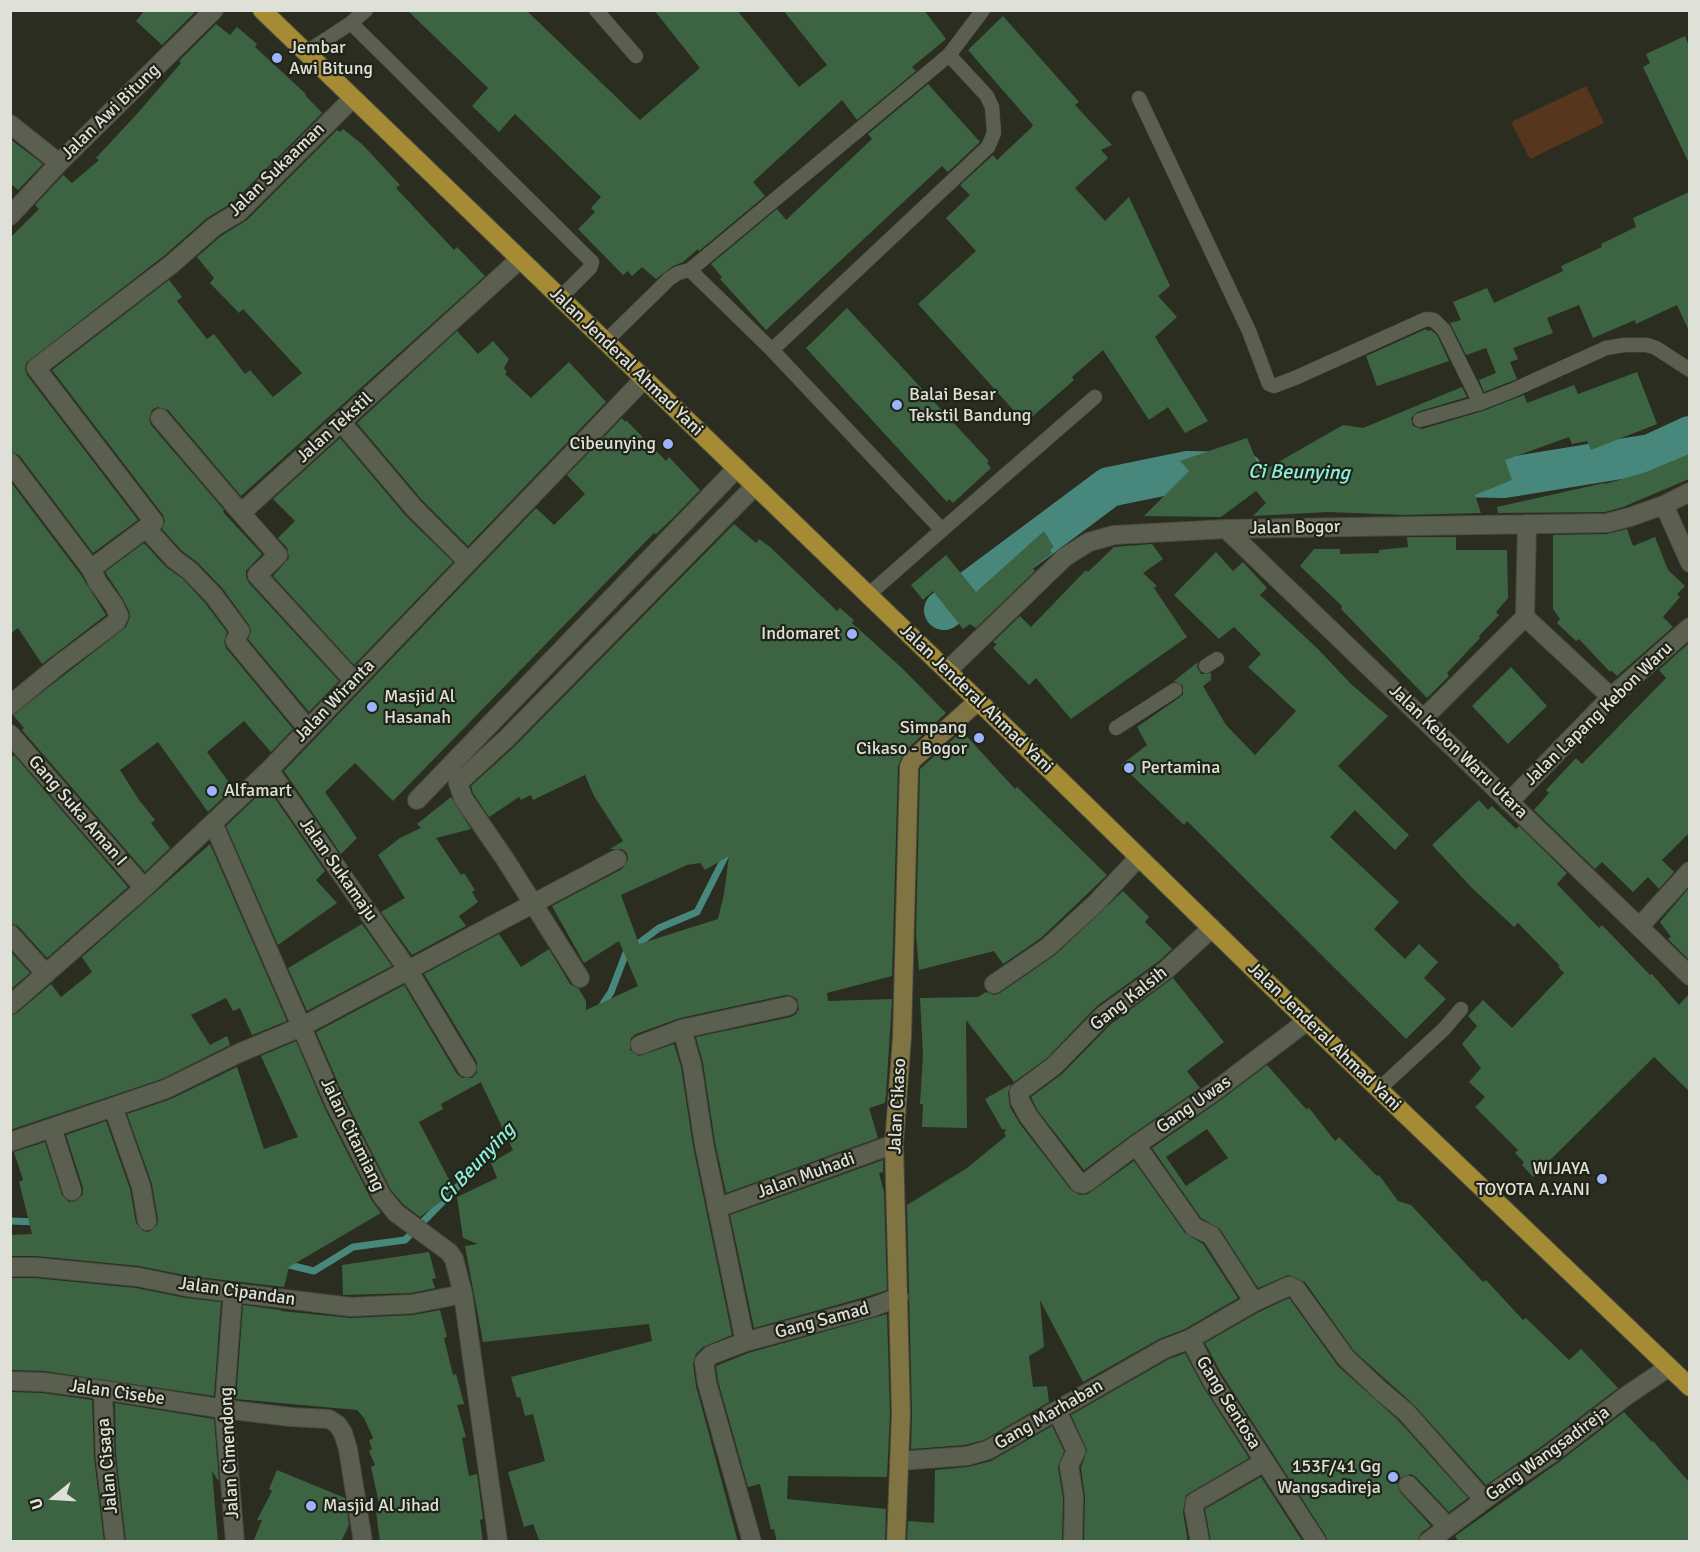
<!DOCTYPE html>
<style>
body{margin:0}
#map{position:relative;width:1700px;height:1552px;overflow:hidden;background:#2a2d20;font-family:Signika,sans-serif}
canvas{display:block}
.frame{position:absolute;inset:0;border:12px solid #dfe1d9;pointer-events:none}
.north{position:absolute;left:24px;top:1468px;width:60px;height:60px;-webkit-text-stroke:4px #202317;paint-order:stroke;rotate:252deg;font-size:16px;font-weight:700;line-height:24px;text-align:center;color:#dfe1d9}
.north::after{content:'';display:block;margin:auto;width:21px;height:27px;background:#dfe1d9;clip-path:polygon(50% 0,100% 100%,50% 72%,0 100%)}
</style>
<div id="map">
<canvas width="1700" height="1552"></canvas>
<div class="frame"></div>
<div class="north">U</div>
</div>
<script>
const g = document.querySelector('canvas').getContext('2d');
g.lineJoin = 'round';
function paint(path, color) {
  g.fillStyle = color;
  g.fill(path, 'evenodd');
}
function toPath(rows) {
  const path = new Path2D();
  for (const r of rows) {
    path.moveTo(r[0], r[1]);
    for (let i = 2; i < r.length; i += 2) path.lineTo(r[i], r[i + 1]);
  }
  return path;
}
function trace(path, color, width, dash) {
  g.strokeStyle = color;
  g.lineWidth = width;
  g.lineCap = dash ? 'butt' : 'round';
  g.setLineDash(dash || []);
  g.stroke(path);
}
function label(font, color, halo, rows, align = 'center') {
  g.font = font + ' Signika,sans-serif';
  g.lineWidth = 4.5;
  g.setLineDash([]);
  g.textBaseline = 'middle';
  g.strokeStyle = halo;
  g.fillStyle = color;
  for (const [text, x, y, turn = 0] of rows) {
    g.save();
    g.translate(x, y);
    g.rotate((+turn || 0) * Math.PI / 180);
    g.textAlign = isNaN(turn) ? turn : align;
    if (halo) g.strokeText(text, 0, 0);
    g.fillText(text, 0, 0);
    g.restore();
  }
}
paint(toPath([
 [1586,86,1604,123,1530,159,1511,122]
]), '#56371e');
trace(toPath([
 [601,1007,611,992,626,953,659,928,697,912,728,851],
 [10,1221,38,1222],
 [281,1263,314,1271,353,1247,405,1240,483,1161,511,1129]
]), '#48887c', 7);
trace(toPath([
 [1457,477,1504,478,1651,454,1690,436],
 [944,610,1109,487,1187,471,1243,472]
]), '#48887c', 40);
paint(toPath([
 [145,10,197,10,162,45,136,21],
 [407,10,526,10,640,120,700,68,654,10,737,10,799,87,827,65,783,10,924,10,946,39,912,67,916,71,857,120,842,100,753,182,765,196,699,251,698,249,683,262,673,266,656,279,642,267,632,276,628,271,623,275,578,229,595,212,591,208,601,197,515,114,499,132,472,106,488,88],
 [1003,16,1079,102,1075,105,1112,145,1101,150,1108,158,1075,188,1105,221,1129,197,1170,286,1158,296,1177,317,1155,337,1208,421,1185,433,1168,407,1149,420,1103,350,1072,377,1074,380,1025,423,918,304,976,251,946,218,970,195,960,185,993,155,997,160,1031,128,1033,125,968,50],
 [216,24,230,35,237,27,257,44,255,47,306,94,305,95,322,113,232,203,207,218,165,255,26,363,25,369,27,375,138,520,93,553,19,455,10,451,10,238,39,209,35,205,63,175,72,183,99,160,96,158,136,115,181,63,179,61],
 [1685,36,1689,46,1689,163,1643,67,1650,63,1646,54],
 [928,84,980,142,948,172,942,166,766,330,720,279,722,277,711,264,777,209,786,220,872,139,868,134],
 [343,129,363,145,400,185,396,188,454,250,457,247,485,276,241,496,168,410,157,407,152,410,149,419,151,425,224,510,223,512,262,554,246,571,246,577,249,583,339,681,309,712,248,639,251,631,249,625,223,589,198,563,182,551,162,529,165,521,163,515,52,370,169,280,182,297,177,301,207,339,214,334,245,374,250,370,273,397,302,373,243,309,239,313,210,283,214,278,197,257,221,236,247,220,337,130,340,132],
 [10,139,43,164,18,190,10,183],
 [1689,192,1689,331,1677,305,1636,324,1635,320,1593,338,1579,305,1547,318,1553,333,1513,348,1518,359,1510,362,1517,379,1484,392,1479,380,1496,373,1486,348,1466,355,1450,323,1461,320,1453,302,1487,288,1494,303,1563,271,1561,266,1602,247,1601,244,1636,227,1633,218],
 [847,308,989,461,987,463,991,468,953,503,949,499,947,502,806,348],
 [1426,329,1427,331,1431,330,1437,335,1449,361,1377,386,1366,356],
 [457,331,478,354,493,341,509,359,504,368,507,372,505,374,531,398,569,362,606,402,468,546,422,500,357,423],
 [1637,372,1657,424,1591,450,1587,441,1572,444,1569,437,1505,460,1512,480,1475,495,1481,513,1405,515,1328,512,1253,516,1266,503,1256,491,1221,517,1144,516,1189,471,1180,461,1247,438,1261,472,1343,425,1363,428,1462,387,1467,397,1417,412,1411,418,1413,426,1422,429,1483,411,1524,395,1527,403,1574,385,1578,394],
 [622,418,625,422,626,420,666,461,669,457,700,490,674,517,656,534,654,533,393,801,355,763,325,792,357,838,341,854,284,771,536,508,554,525,585,494,567,475],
 [340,438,406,516,453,562,354,665,273,576,289,558,287,548,278,538,295,521,273,499],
 [1689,454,1689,479,1623,507,1605,512,1498,513,1497,507,1604,483,1605,484,1646,472],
 [10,481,81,575,106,615,42,664,18,628,10,634],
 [734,524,756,543,759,539,770,547,837,611,840,608,854,620,852,623,903,669,946,713,904,752,898,766,892,976,827,993,828,1001,892,999,886,1095,885,1103,869,1108,878,1138,726,1193,715,1142,703,1063,696,1037,791,1017,796,1014,799,1009,797,999,792,996,786,995,680,1018,636,1034,631,1038,630,1050,639,1056,674,1044,681,1067,693,1146,732,1335,703,1347,696,1354,693,1364,696,1386,738,1542,540,1542,533,1524,524,1527,508,1472,545,1461,533,1414,525,1416,520,1397,517,1398,511,1377,652,1341,649,1324,483,1342,465,1246,478,1244,463,1238,457,1197,497,1178,491,1163,513,1150,483,1087,481,1082,441,1104,443,1109,419,1122,455,1191,420,1217,404,1205,391,1190,345,1099,316,1032,404,985,457,1074,462,1078,472,1078,477,1073,477,1062,424,974,499,934,521,967,549,949,570,984,579,989,586,1001,586,1010,638,986,619,941,584,963,552,906,622,869,628,860,627,853,622,849,610,849,623,841,594,796,585,775,533,800,531,795,521,800,519,797,489,817,473,793,471,786,514,747],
 [729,856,724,894,718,919,639,944,621,895,687,865,700,863,705,870],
 [1627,529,1633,546,1655,537,1668,570,1685,586,1677,594,1680,597,1663,617,1673,627,1617,676,1611,670,1610,672,1579,639,1576,641,1557,623,1560,619,1553,609,1553,535,1607,534],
 [1044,531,1054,547,1050,550,1052,553,1033,568,1035,571,976,628,970,624,963,629,933,591,923,600,911,585,946,555,976,592],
 [1407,537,1456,537,1456,550,1507,550,1508,598,1496,612,1499,615,1479,636,1480,638,1447,673,1449,676,1427,698,1341,609,1342,606,1300,566,1314,549,1340,549,1340,554,1379,553,1379,550,1408,547],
 [144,543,166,567,183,579,205,603,227,632,224,642,226,648,293,729,271,752,244,721,207,752,233,788,208,812,158,742,120,770,139,800,155,820,151,823,170,848,145,872,22,730,24,728,13,715,126,627,130,617,129,611,123,599,105,572],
 [1152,544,1163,559,1143,573,1157,586,1154,588,1187,637,1071,719,1036,678,1029,685,993,648,997,644,993,642,1020,616,1031,627,1086,570,1088,572,1114,547],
 [1216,552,1233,571,1243,562,1267,588,1260,595,1318,649,1351,684,1388,716,1338,766,1409,835,1395,850,1355,810,1330,837,1399,902,1374,929,1405,959,1419,944,1438,962,1424,978,1446,999,1406,1039,1187,821,1184,825,1121,765,1147,745,1137,727,1180,697,1183,694,1183,686,1174,681,1198,662,1197,667,1201,674,1211,673,1211,680,1203,686,1226,725,1255,755,1296,711,1248,667,1261,654,1234,627,1219,639,1174,595],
 [1689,643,1689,833,1662,860,1674,872,1659,889,1648,877,1633,892,1602,862,1595,869,1534,810,1549,793,1546,790,1576,758,1582,764,1666,678,1659,670],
 [1511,667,1547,706,1508,744,1472,706],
 [962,731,1015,789,1017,787,1107,875,1041,938,1003,964,994,951,919,970,916,934,920,769],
 [14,755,128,887,47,958,18,926,10,923,10,758],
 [267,787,325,871,316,880,337,903,278,945,226,826],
 [451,797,471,829,436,838,461,875,464,873,475,890,472,892,478,902,459,916,466,926,412,955,381,912,405,898,378,855,400,838,421,828,417,824],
 [1479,800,1488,810,1492,806,1516,829,1519,826,1567,873,1557,884,1599,928,1602,925,1650,975,1652,974,1679,1005,1689,994,1689,1091,1654,1057,1533,1177,1522,1165,1524,1162,1515,1153,1518,1150,1475,1107,1485,1097,1469,1082,1481,1068,1462,1044,1477,1026,1468,1016,1483,1000,1512,1028,1564,973,1558,967,1560,966,1518,923,1514,927,1472,888,1432,845],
 [210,844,287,1021,252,1035,240,1008,233,1011,226,998,191,1015,210,1045,227,1036,230,1045,162,1079,10,1130,10,1016,17,1013,51,984,61,997,92,972,82,957],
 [1689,888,1689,960,1668,939,1671,937,1660,922],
 [1123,891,1149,917,1145,922,1172,949,1159,961,1097,1006,1047,1058,1014,1082,966,1020,967,1128,922,1127,923,1104,920,1104,923,1055,920,998,978,997,986,992,994,995,1000,993,1055,955],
 [362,924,392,966,307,1011,288,968],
 [10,951,30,973,10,990],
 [1173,978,1224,1042,1187,1071,1200,1088,1130,1136,1084,1170,1038,1111,1031,1097,1062,1074,1111,1024],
 [296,1041,325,1109,372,1201,381,1213,289,1267,284,1287,189,1276,139,1266,36,1256,10,1256,10,1235,32,1234,19,1182,23,1180,14,1152,45,1142,62,1195,69,1202,76,1201,83,1194,83,1188,66,1135,106,1121,130,1189,136,1223,143,1231,149,1232,157,1225,158,1220,152,1184,127,1114,171,1099,237,1067,264,1149,298,1137,261,1056],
 [1267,1065,1306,1109,1309,1108,1335,1141,1339,1137,1377,1176,1379,1175,1398,1201,1411,1205,1466,1264,1483,1282,1486,1280,1523,1320,1526,1318,1569,1360,1581,1349,1618,1388,1545,1444,1486,1485,1414,1405,1354,1351,1305,1282,1288,1275,1258,1288,1220,1229,1201,1218,1152,1148,1221,1100],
 [1207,1129,1228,1158,1186,1186,1166,1157],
 [1011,1084,1008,1093,1010,1107,1020,1124,1071,1190,1080,1195,1088,1194,1134,1161,1185,1233,1203,1244,1238,1298,1185,1329,1159,1339,1083,1382,1040,1300,1044,1347,1029,1356,1033,1387,1047,1386,1049,1402,984,1440,965,1445,911,1449,912,1414,907,1205,967,1168,1006,1136,1004,1132,1007,1130,1002,1129,985,1099],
 [883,1160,883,1172,879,1173,884,1192,887,1290,869,1296,754,1328,730,1215],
 [429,1252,436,1278,432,1279,435,1288,411,1293,343,1295,342,1265],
 [10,1278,34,1278,136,1288,186,1298,221,1302,214,1396,44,1371,10,1370],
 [1289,1298,1338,1366,1398,1420,1468,1498,1449,1512,1416,1477,1411,1474,1401,1477,1397,1482,1400,1492,1431,1526,1421,1533,1417,1542,1328,1542,1326,1536,1221,1373,1205,1343,1259,1312],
 [243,1305,281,1310,281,1311,351,1318,413,1315,440,1310,447,1337,444,1338,453,1375,456,1374,464,1404,457,1405,466,1437,462,1438,469,1476,477,1474,483,1519,480,1520,483,1542,380,1542,376,1511,381,1513,371,1467,375,1465,369,1451,372,1449,369,1441,373,1438,364,1418,357,1410,236,1399],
 [887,1314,890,1414,887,1477,788,1476,787,1499,886,1509,885,1542,777,1542,774,1529,771,1530,760,1484,748,1487,718,1381,716,1366,748,1353],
 [1185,1353,1202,1385,1249,1458,1186,1495,1183,1512,1188,1542,1084,1542,1085,1497,1081,1468,1087,1450,1071,1415,1169,1359],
 [10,1392,42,1393,92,1400,94,1457,104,1542,10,1542],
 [115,1403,214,1419,219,1482,212,1471,218,1542,126,1542,116,1455],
 [1624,1412,1652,1442,1653,1441,1689,1482,1689,1542,1459,1542,1455,1536,1559,1462],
 [1052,1426,1064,1451,1058,1467,1063,1498,1062,1542,907,1542,908,1521,934,1523,935,1470,968,1467,991,1461],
 [277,1470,345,1498,349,1525,341,1542,253,1542,262,1520,257,1520,272,1491,269,1489],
 [1261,1477,1303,1542,1211,1542,1205,1509]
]), '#3c6443');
const lane = toPath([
 [596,10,636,56],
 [351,23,592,262,590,268,559,299],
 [305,53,351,23,366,10],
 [1139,98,1249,331,1269,384,1274,386,1295,378,1426,319,1434,320,1444,330,1480,403],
 [690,270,949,55,983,10],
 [605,342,669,279,678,273,690,270,772,350,942,530,868,595],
 [772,350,988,147,994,133,992,107,987,96,949,55],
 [1420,420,1480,403,1511,391,1606,348,1624,345,1647,345,1656,348,1690,370],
 [942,530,1095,397],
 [1206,666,1217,659],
 [1116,728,1175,690],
 [1379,1089,1444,1029,1461,1009]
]);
const street = toPath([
 [10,124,59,163],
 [10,216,59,163,214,10],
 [160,418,241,513,520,259],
 [342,423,414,508,468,562],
 [10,462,91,569,98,583,114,605,119,616,116,622,60,664,10,705],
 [1664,505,1690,563],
 [241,513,278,555,257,575,354,681],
 [146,528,174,559,190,571,214,596,240,631,235,641,308,729],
 [1226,529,1690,976],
 [91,569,154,522,36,368,172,264,214,227,239,212,353,98],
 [1525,617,1611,697],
 [947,671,1065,557,1089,542,1114,535,1226,529,1607,523,1630,517,1664,505,1690,492],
 [1423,719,1525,617,1527,524],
 [10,734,144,888],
 [269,770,408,970,467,1068],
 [417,800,737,468],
 [1509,802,1611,697,1690,627],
 [213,823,335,1104,382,1196,396,1213,449,1252,454,1259,463,1294,498,1542],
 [1639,927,1690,871],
 [1212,928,1166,970,1104,1015,1054,1066,1019,1092,1020,1101,1029,1117,1079,1183,1083,1184,1087,1182,1136,1145,1215,1091,1307,1021],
 [10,934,46,974],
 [580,978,505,859,463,798,458,783,506,739,755,486],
 [994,984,1048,947,1096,903,1139,857],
 [10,1005,144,888,269,770,644,379],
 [682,1029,692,1065,704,1144,745,1342],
 [640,1045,682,1029,788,1006],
 [113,1107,141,1186,147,1221],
 [52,1128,72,1191],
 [10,1142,166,1089,239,1053,301,1027,617,859],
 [1136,1145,1194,1227,1211,1235,1254,1302],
 [717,1208,894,1144],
 [10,1267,35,1267,138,1277,187,1287,351,1307,412,1304,463,1294],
 [233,1293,224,1409,235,1542],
 [1190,1339,1211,1379,1317,1542],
 [10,1381,43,1382,103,1390,224,1409,291,1417,329,1419,338,1425,343,1433,348,1449,363,1542],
 [103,1390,105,1456,115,1542],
 [1057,1411,1076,1451,1069,1466,1074,1497,1073,1542],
 [899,1461,967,1456,988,1450,1164,1349,1190,1339,1254,1302,1289,1286,1296,1289,1346,1358,1381,1391,1406,1412,1484,1500],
 [1408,1485,1448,1527],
 [752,1542,707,1383,704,1362,711,1355,745,1342,873,1307,899,1297],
 [1200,1542,1194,1510,1195,1502,1264,1462],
 [1428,1542,1499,1489,1552,1453,1626,1396,1669,1367]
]);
const secondary = toPath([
 [896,1542,901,1414,894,1144,902,1037,909,767,912,760,978,701]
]);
const primary = toPath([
 [262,10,1057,777,1274,989,1690,1387]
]);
trace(lane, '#484a3f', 15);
trace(street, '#484a3f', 20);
trace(secondary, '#484a3f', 20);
trace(primary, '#484a3f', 20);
trace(lane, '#5b5f50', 14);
trace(street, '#5b5f50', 18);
trace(secondary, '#807542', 18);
trace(primary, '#a58b34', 18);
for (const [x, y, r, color] of [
 [277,58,6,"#9db4fd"],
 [897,405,6,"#9db4fd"],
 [668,444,6,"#9db4fd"],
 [852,634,6,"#9db4fd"],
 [372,707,6,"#9db4fd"],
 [979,738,6,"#9db4fd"],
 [1129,768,6,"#9db4fd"],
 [212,791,6,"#9db4fd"],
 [1602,1179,6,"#9db4fd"],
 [1393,1477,6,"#9db4fd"],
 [311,1506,6,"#9db4fd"]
]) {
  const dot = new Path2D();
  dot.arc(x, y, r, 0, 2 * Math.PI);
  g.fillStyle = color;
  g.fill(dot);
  trace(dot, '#202317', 2);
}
label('18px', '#dfe1d9', '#202317', [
 ["Jembar",289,48],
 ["Awi Bitung",289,69],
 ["Balai Besar",909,395],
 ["Tekstil Bandung",909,416],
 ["Cibeunying",656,444,"right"],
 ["Indomaret",840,634,"right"],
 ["Masjid Al",384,697],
 ["Hasanah",384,718],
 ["Simpang",967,728,"right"],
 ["Cikaso - Bogor",967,749,"right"],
 ["Pertamina",1141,768],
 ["Alfamart",224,791],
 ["WIJAYA",1590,1169,"right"],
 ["TOYOTA A.YANI",1590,1190,"right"],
 ["153F/41 Gg",1381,1467,"right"],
 ["Wangsadireja",1381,1488,"right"],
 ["Masjid Al Jihad",323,1506]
], 'left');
label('18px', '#dfe1d9', '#202317', [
 ["Jalan Awi Bitung",111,112,-44],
 ["Jalan Sukaaman",277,170,-44],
 ["Jalan Jenderal Ahmad Yani",626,362,44],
 ["Jalan Tekstil",335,428,-42],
 ["Jalan Bogor",1295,528,-1],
 ["Jalan Jenderal Ahmad Yani",976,699,44],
 ["Jalan Wiranta",335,701,-46],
 ["Jalan Lapang Kebon Waru",1599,714,-44],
 ["Jalan Kebon Waru Utara",1458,752,44],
 ["Gang Suka Aman I",77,811,49],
 ["Jalan Sukamaju",338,870,55],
 ["Gang Kalsih",1129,999,-38],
 ["Jalan Jenderal Ahmad Yani",1324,1037,44],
 ["Gang Uwas",1194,1105,-35],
 ["Jalan Cikaso",898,1106,-87],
 ["Jalan Citamiang",352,1135,64],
 ["Jalan Muhadi",806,1176,-20],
 ["Jalan Cipandan",237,1292,8],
 ["Gang Samad",822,1321,-15],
 ["Jalan Cisebe",117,1393,8],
 ["Gang Sentosa",1228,1403,58],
 ["Gang Marhaban",1049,1415,-30],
 ["Jalan Cimendong",230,1453,-93],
 ["Gang Wangsadireja",1548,1454,-36],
 ["Jalan Cisaga",108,1466,-95]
]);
label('italic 20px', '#8bf0dc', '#202317', [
 ["Ci Beunying",1299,473,1],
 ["Ci Beunying",477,1164,-47]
]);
</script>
